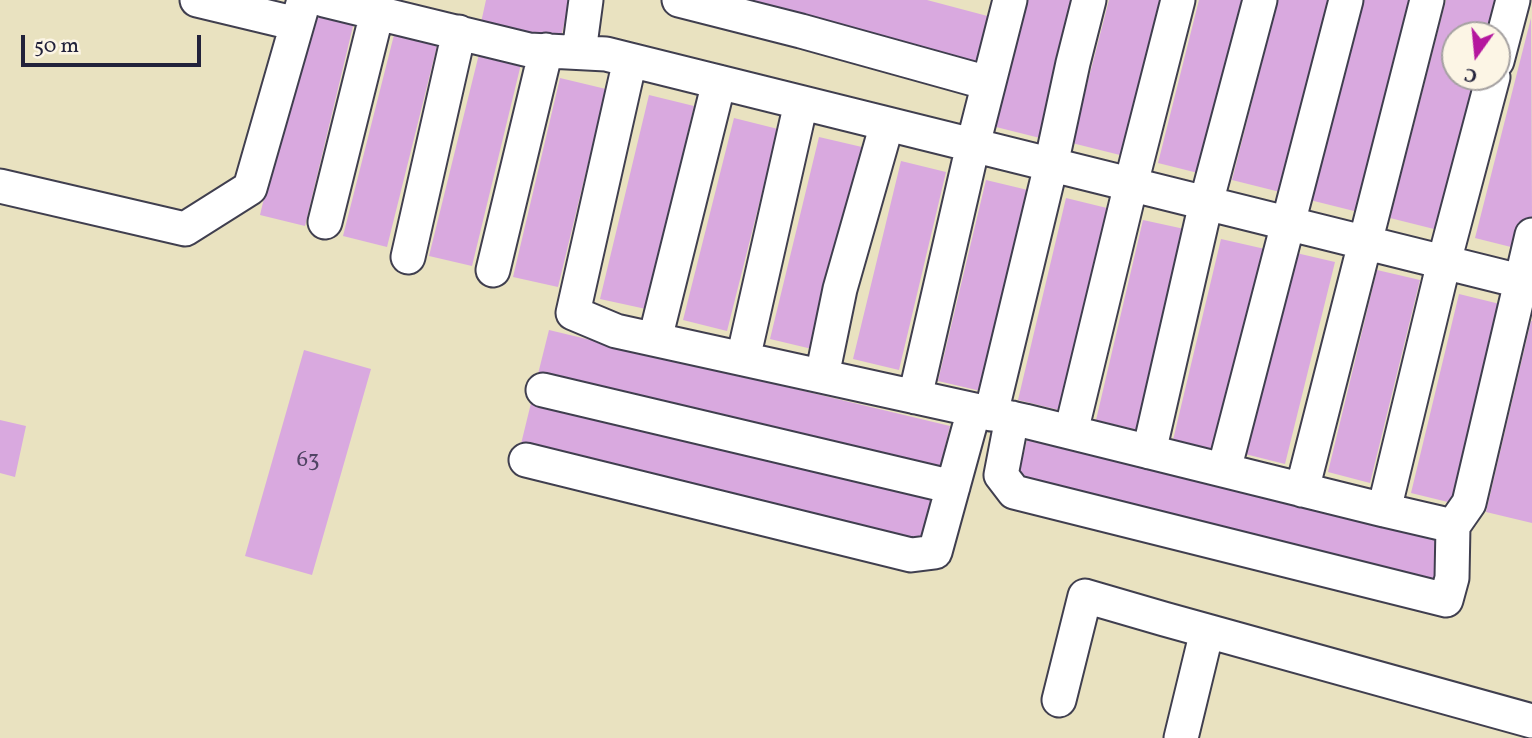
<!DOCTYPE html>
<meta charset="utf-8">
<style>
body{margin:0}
#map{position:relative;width:1532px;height:738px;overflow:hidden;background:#e9e2c0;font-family:Vollkorn,serif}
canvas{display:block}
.north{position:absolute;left:1441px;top:21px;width:70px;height:70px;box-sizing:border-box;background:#fcf5e5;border:2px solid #a5a1a1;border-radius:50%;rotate:195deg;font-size:19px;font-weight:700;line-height:28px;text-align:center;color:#22223b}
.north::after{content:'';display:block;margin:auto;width:24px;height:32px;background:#b5179e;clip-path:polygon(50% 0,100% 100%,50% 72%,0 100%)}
.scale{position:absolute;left:21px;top:35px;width:180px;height:32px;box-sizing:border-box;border:4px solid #22223b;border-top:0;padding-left:9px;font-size:21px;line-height:24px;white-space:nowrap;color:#22223b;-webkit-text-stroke:5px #fcf5e5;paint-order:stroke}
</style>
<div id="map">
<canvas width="1532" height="738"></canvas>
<div class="north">С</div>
<div class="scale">50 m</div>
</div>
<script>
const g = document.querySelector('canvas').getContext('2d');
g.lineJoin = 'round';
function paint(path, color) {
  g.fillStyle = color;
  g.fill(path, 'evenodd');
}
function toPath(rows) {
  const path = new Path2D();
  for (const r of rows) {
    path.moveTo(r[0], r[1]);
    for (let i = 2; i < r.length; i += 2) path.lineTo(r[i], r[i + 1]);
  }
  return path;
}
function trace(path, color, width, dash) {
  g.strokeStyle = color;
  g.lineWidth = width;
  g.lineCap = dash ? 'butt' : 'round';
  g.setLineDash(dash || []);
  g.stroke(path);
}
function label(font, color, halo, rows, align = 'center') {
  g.font = font + ' Vollkorn,serif';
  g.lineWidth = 5;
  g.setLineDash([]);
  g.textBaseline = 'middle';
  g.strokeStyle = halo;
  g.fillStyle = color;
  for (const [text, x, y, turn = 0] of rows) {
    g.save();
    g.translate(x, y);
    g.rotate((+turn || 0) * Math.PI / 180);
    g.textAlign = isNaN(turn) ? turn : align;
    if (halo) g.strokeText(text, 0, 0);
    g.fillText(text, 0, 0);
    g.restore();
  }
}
paint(toPath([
 [486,0,570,0,559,45,480,27],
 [749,0,927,0,995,18,983,63],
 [1024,0,1075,0,1040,138,992,126],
 [1109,0,1160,0,1120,155,1072,143],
 [1199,0,1250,0,1206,175,1158,163],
 [1278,0,1329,0,1280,192,1232,180],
 [1361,0,1412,0,1358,212,1310,200],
 [1446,0,1497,0,1488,35,1455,35,1455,77,1477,77,1438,230,1390,218],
 [308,12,354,22,305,226,260,215],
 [1531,18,1532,216,1523,250,1475,238],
 [394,35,437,46,387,247,343,236],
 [479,54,521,64,472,266,429,256],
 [560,78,606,89,558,287,513,277],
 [649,95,694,106,646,309,600,299],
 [734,118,778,129,727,331,683,320],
 [819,137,862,147,812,349,770,339],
 [901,161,946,172,899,370,853,359],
 [986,180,1032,191,985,392,938,381],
 [1066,198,1111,209,1063,411,1018,400],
 [1143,220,1189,230,1142,431,1096,420],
 [1221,239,1265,249,1218,450,1173,440],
 [1292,252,1335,262,1285,464,1241,453],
 [1377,270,1420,280,1370,483,1328,472],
 [1459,294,1504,305,1456,504,1411,493],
 [1531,321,1532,321,1532,523,1486,512],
 [549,330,950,426,939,471,538,374],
 [304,350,371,369,312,575,245,556],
 [532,399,933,496,922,541,521,444],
 [0,420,26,426,15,477,0,473],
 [1027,440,1448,542,1437,587,1016,485]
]), '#d9a9df');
const minor = toPath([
 [197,0,297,24],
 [324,0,529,50,606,54,630,60,1532,284],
 [679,0,801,31,988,83],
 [579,52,586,0],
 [630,60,573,313,616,331,1025,421,1384,510,1444,262,1493,77],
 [1497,61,1513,0],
 [0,186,185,229,250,188,304,0],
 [325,222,377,13],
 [408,257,459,32],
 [493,270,546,50],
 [655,339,719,82],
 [743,359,801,103],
 [822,376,840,289,887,124],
 [543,390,953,487],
 [915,397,973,145,1010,0],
 [991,414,1051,165,1073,63,1089,0],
 [1012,418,1001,475,1014,492,1446,600,1452,578,1453,526],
 [1071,432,1131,184,1178,0],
 [1149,452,1206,203,1260,0],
 [526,460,911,555,935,552,974,410],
 [1224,470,1346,0],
 [1302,490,1427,0],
 [1384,510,1453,526,1469,503,1532,235],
 [1059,700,1085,596,1164,619,1532,721],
 [1181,738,1207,631]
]);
trace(minor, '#403f4f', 37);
trace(minor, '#fff', 33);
label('23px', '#504464', null, [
 ["63",308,462]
]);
</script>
